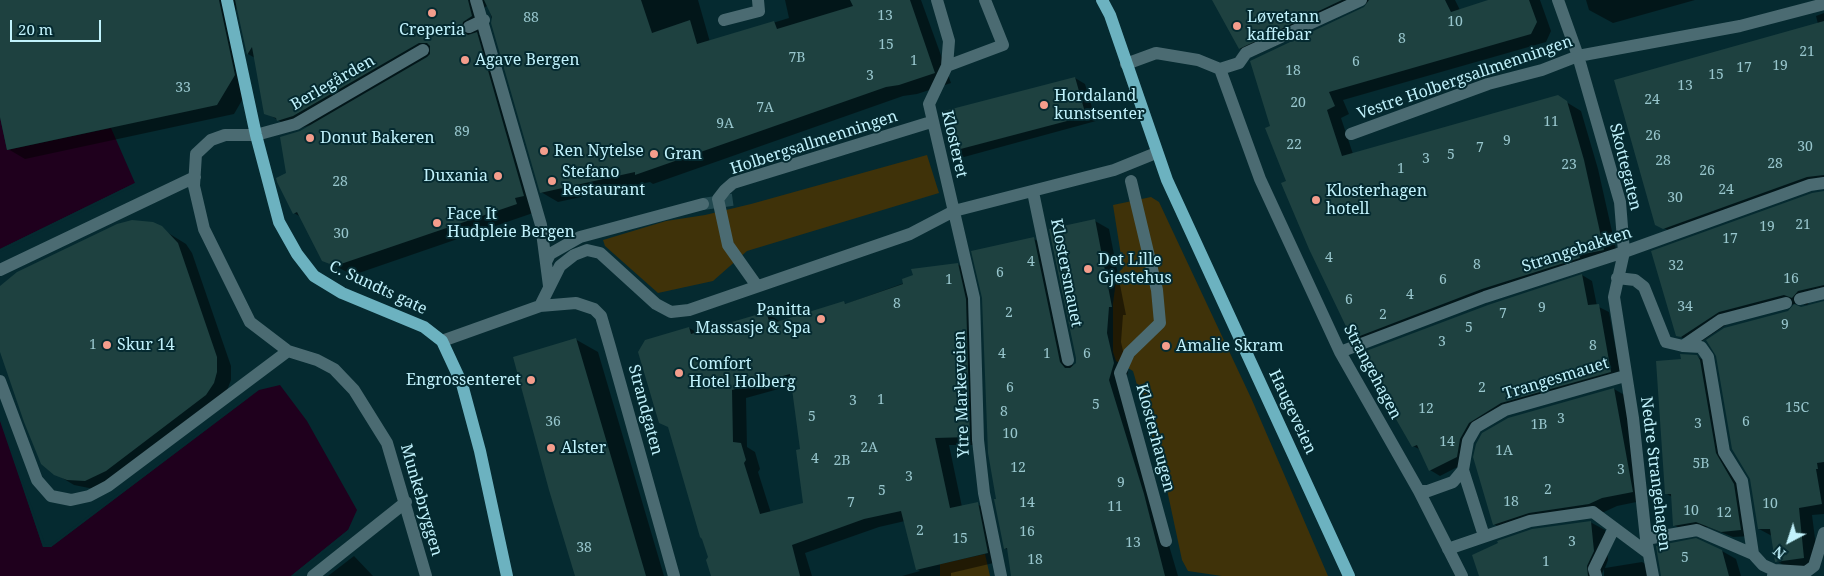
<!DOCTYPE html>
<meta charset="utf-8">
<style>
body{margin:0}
#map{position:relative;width:1824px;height:576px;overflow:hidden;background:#052a30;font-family:"Noto Serif",serif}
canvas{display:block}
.north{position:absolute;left:1764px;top:516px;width:50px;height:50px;-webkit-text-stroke:4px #052a30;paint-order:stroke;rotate:220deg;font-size:14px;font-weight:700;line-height:20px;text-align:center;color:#c1f2fc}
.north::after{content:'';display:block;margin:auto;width:18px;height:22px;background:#c1f2fc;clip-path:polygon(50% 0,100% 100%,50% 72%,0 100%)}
.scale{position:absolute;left:10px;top:20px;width:91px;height:22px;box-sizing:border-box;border:2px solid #c1f2fc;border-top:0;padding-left:6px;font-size:15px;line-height:18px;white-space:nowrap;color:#c1f2fc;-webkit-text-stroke:4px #052a30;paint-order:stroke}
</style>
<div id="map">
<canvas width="1824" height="576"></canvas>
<div class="north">N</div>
<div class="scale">20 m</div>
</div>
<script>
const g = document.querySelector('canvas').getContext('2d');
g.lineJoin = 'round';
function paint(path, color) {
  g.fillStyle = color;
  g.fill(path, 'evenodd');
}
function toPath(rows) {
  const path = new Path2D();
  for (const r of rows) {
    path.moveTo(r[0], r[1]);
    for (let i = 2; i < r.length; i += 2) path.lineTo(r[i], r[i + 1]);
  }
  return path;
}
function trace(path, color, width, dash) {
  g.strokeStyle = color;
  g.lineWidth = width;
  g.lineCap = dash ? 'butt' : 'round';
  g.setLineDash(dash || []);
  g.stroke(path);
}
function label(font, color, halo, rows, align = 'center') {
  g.font = font + ' "Noto Serif",serif';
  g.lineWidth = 4;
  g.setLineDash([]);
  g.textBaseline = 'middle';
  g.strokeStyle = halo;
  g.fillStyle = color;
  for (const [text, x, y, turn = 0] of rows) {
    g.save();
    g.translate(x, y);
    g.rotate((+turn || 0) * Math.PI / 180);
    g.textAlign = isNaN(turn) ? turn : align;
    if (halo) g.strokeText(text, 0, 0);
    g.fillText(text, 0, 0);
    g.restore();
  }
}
paint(toPath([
 [927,155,939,193,747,251,713,281,658,293,605,246,603,240,666,221,705,215,751,204],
 [1151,197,1159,202,1252,400,1328,576,1222,576,1188,571,1182,560,1166,485,1133,371,1116,361,1113,352,1113,303,1117,274,1123,268,1113,205],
 [985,554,990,576,940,576,940,564]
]), '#3f3209');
paint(toPath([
 [0,117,7,150,111,128,135,183,0,249],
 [280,385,307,421,357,510,348,530,291,576,0,576,0,421,43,547,51,547,259,390]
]), '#1f001d');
paint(toPath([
 [135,183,136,185,0,252,0,249],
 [247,396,248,398,51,547,43,547,0,418,45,544,50,545],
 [348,530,349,532,339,541,295,576,291,576]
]), '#052a30');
paint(toPath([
 [0,0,698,0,710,42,789,18,785,0,921,0,951,83,917,94,903,96,653,184,650,182,558,202,541,192,488,5,484,8,479,35,494,43,533,213,353,275,323,260,301,217,294,213,287,174,301,132,310,125,295,130,266,113,255,58,248,54,237,2,236,12,251,85,234,114,25,159,8,149,0,111],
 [1213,0,1455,0,1460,10,1492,0,1540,0,1551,31,1546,42,1343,100,1349,114,1341,118,1353,154,1558,97,1581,111,1598,169,1618,258,1497,297,1368,346,1353,338,1287,182,1272,126,1369,2,1254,56,1239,48],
 [1586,0,1695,0,1613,23,1589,10],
 [1824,13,1824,185,1679,236,1656,224,1818,24,1816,16],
 [1075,78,1085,84,1096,121,964,157,954,151],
 [1824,192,1824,296,1812,299,1807,305,1799,303,1733,320,1696,345,1677,335],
 [1095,221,1109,229,1126,315,1123,315,1121,342,1128,372,1123,389,1178,576,1012,576,1009,551,1005,548,998,500,1034,239,1048,247,1073,367,1077,364],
 [152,223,186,244,192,253,231,366,231,380,224,398,94,489,74,485,59,476,0,348,0,289],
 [957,264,972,272,984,445,949,445,962,507,977,504,992,512,1002,561,951,573,951,576,902,576,920,571,917,569,905,521,879,527,805,553,812,576,713,576,689,328,698,333,766,313,781,322,844,303,846,304],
 [793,385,802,451,805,504,771,513,758,472,760,469,755,452,747,447,746,398],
 [1582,275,1592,281,1597,306,1609,312,1621,377,1512,408,1480,428,1470,445,1467,462,1440,476,1430,470,1421,450,1413,446,1393,411,1387,408],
 [1824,303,1824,514,1812,515,1819,570,1790,569,1775,560,1772,536,1759,529,1789,312],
 [575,339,598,352,664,576,577,576],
 [1696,356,1707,362,1726,460,1744,491,1751,536,1733,537,1708,527,1684,531,1674,525,1672,497,1667,494,1683,360],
 [1614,389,1628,397,1646,500,1617,506,1604,512,1544,521,1508,532,1494,524],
 [1590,522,1605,530,1608,560,1605,568,1642,562,1656,570,1657,576,1604,576,1604,569,1601,576,1481,576],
 [1722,551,1736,559,1741,576,1662,576],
 [354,556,373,576,328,576]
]), '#0007');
paint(toPath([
 [0,0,219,0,235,75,217,105,7,150,0,117],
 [235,0,468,0,472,16,463,22,461,30,468,35,477,32,524,196,515,198,517,204,335,266,322,261,297,212,293,214,277,182,276,178,286,173,280,137,300,131,427,57,430,54,430,46,427,43,419,43,293,116,277,121,276,118,264,114,252,47,247,55],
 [484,0,641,0,652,33,690,20,697,44,774,21,777,29,853,6,850,0,910,0,935,73,899,85,886,87,635,175,635,172,540,193,491,23,492,17],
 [1212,0,1342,0,1239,49],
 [1369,0,1445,0,1451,12,1488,0,1529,0,1537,22,1531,34,1329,92,1335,106,1327,110,1342,156,1558,95,1567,101,1584,160,1604,250,1579,255,1580,258,1482,289,1352,339,1309,249,1281,183,1286,181,1265,128,1270,126,1250,61,1364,7],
 [1824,21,1824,175,1807,177,1663,229,1655,225,1614,80],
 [1075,77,1086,116,953,151,944,111],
 [1824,191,1824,285,1798,291,1792,298,1784,295,1719,312,1681,337,1676,336,1651,251,1812,193],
 [1095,219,1112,307,1109,307,1107,333,1114,363,1109,380,1144,494,1165,576,1011,576,1007,548,1004,549,994,499,996,499,988,453,982,298,971,251,1034,237,1060,362,1065,368,1070,368,1076,363,1076,358,1049,229],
 [132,220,153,222,162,226,178,243,217,357,217,372,214,383,206,395,106,471,85,481,67,480,54,475,41,464,24,422,0,352,0,286,17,272,117,224],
 [958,263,966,299,970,437,935,438,950,508,978,502,988,553,916,570,901,511,864,519,792,545,800,576,711,576,706,560,708,557,702,539,700,537,668,427,659,423,638,352,645,340,689,327,691,334,766,312,770,324,844,301,845,304,903,284,902,279,913,275,911,269],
 [790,374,800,449,796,450,803,503,760,514,744,463,746,460,741,443,733,442,732,390],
 [1582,274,1588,305,1599,304,1611,372,1501,403,1469,423,1460,439,1457,457,1429,471,1417,445,1412,447,1389,407,1386,408,1371,383,1358,354,1488,305],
 [1824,301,1824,462,1817,463,1818,469,1816,469,1822,504,1799,508,1804,558,1775,562,1770,529,1758,529,1750,479,1732,449,1716,356,1706,340,1724,328,1788,311,1794,304,1801,307],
 [576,338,615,470,646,576,575,576,549,490,513,357],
 [1680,354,1697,355,1700,360,1716,453,1734,484,1741,530,1721,532,1696,522,1673,526,1671,494,1665,494,1656,361,1681,359],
 [1614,388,1633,492,1602,498,1589,504,1529,513,1493,525,1473,457,1476,444,1482,433,1508,418],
 [1591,521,1594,551,1587,566,1588,576,1479,576,1472,555,1498,543,1497,541,1532,529],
 [1696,538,1722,550,1729,576,1661,576,1656,546]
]), '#1e4140');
trace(toPath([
 [703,204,738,199]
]), '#21484f', 12, [12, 6]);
trace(toPath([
 [476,0,541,225,549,286],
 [937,0,949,41,947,66,929,104,974,298,978,440,984,493,1001,576],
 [1558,0,1578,56,1620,202,1624,252,1614,297,1633,418,1646,539,1653,576],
 [724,20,759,11,758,0],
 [469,27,484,20],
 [423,50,296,124,256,135,225,135,211,140,196,154,194,186,204,229,250,322,288,351,317,360,334,369,354,390,387,443,426,576],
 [1126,64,1156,53,1198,60,1220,69,1260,179,1340,352,1419,491,1462,576],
 [947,66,1003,45,985,0],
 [1220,69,1239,63,1246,53,1361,0],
 [1351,134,1488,84,1542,70,1578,56,1740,26,1824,4],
 [1131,181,1157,290,1160,323,1129,353,1120,373,1166,541],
 [1033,192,1068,360],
 [546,262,550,254,580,237,703,204],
 [0,270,195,177],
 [1617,278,1635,280,1644,287,1666,342,1683,346,1701,347,1708,357,1724,452,1742,481,1753,554,1763,565,1774,570],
 [757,286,728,245,718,199,725,190,733,183,931,122],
 [1800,299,1824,293],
 [540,306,560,266,574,255,587,250,600,253,656,304,671,312,689,310,910,234,954,211,1114,170,1156,153],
 [442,341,540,306,576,303,594,309,601,316,610,347,674,576],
 [1683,346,1721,320,1786,303],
 [1340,352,1485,297,1624,252,1810,185,1824,183],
 [0,381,37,480,51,496,71,500,89,496,108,486,288,351],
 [1463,470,1484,536],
 [1419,491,1428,491,1453,482,1463,470,1468,441,1476,427,1505,410,1625,376],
 [1646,539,1697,530,1753,554],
 [1448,549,1530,521,1593,512,1648,553],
 [313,576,406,502],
 [1596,576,1594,569,1614,528],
 [1773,576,1774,570,1806,572,1814,566,1824,533]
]), '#4b6b72', 12);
trace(toPath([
 [227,0,256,135,279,222,297,254,314,276,342,293,424,327,442,341,462,384,480,451,507,576],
 [1102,0,1110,15,1167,180,1349,576]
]), '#6cb2c0', 12);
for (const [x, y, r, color] of [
 [432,13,5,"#f49d8c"],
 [1237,26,5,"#f49d8c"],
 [465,60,5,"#f49d8c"],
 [1044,105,5,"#f49d8c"],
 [310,138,5,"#f49d8c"],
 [544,151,5,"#f49d8c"],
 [654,154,5,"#f49d8c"],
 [498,176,5,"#f49d8c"],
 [552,181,5,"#f49d8c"],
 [1316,200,5,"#f49d8c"],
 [437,223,5,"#f49d8c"],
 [1088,269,5,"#f49d8c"],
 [821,319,5,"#f49d8c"],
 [107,345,5,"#f49d8c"],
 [1166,346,5,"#f49d8c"],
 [679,373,5,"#f49d8c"],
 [531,380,5,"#f49d8c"],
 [551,448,5,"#f49d8c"]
]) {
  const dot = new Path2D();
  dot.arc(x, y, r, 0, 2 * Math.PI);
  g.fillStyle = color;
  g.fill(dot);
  trace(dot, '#052a30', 2);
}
label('14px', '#98c6cd', null, [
 ["13",885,16],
 ["88",531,18],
 ["10",1455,22],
 ["8",1402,39],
 ["15",886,45],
 ["21",1807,52],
 ["7B",797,58],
 ["1",914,61],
 ["6",1356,62],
 ["19",1780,66],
 ["17",1744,68],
 ["18",1293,71],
 ["15",1716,75],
 ["3",870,76],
 ["13",1685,86],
 ["33",183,88],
 ["24",1652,100],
 ["20",1298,103],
 ["7A",765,108],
 ["11",1551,122],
 ["9A",725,124],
 ["89",462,132],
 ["26",1653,136],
 ["9",1507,141],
 ["22",1294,145],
 ["30",1805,147],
 ["7",1480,148],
 ["5",1451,155],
 ["3",1426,159],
 ["28",1663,161],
 ["28",1775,164],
 ["23",1569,165],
 ["1",1401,169],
 ["26",1707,171],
 ["28",340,182],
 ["24",1726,190],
 ["30",1675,198],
 ["21",1803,225],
 ["19",1767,227],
 ["30",341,234],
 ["17",1730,239],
 ["4",1329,258],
 ["4",1031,262],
 ["8",1477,265],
 ["32",1676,266],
 ["6",1000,273],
 ["16",1791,279],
 ["1",949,280],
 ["6",1443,280],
 ["4",1410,295],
 ["6",1349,300],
 ["8",897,304],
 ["34",1685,307],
 ["9",1542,308],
 ["2",1009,313],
 ["7",1503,314],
 ["2",1383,315],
 ["9",1785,325],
 ["5",1469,328],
 ["3",1442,342],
 ["1",93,345],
 ["8",1593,346],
 ["4",1002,354],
 ["1",1047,354],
 ["6",1087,354],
 ["6",1010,388],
 ["2",1482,388],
 ["1",881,400],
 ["3",853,401],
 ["5",1096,405],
 ["15C",1797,408],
 ["12",1426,409],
 ["8",1004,412],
 ["5",812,417],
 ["3",1561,419],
 ["36",553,422],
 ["6",1746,422],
 ["3",1698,424],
 ["1B",1539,425],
 ["10",1010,434],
 ["14",1447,442],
 ["2A",869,448],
 ["1A",1504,451],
 ["4",815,459],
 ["2B",842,461],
 ["5B",1701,464],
 ["12",1018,468],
 ["3",1621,470],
 ["3",909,477],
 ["9",1121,483],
 ["2",1548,490],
 ["5",882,491],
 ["18",1511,502],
 ["7",851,503],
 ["14",1027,503],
 ["10",1770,504],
 ["11",1115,507],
 ["10",1691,511],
 ["12",1724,513],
 ["2",920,531],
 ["16",1027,532],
 ["15",960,539],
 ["3",1572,542],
 ["13",1133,543],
 ["38",584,548],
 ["5",1685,558],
 ["18",1035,560],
 ["1",1546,562]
]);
label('16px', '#c1f2fc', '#052a30', [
 ["Løvetann",1247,17],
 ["kaffebar",1247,35],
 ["Creperia",432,30,"center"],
 ["Agave Bergen",475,60],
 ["Hordaland",1054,96],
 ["kunstsenter",1054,114],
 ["Donut Bakeren",320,138],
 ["Ren Nytelse",554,151],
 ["Gran",664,154],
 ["Stefano",562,172],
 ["Restaurant",562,190],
 ["Duxania",488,176,"right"],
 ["Klosterhagen",1326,191],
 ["hotell",1326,209],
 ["Face It",447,214],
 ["Hudpleie Bergen",447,232],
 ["Det Lille",1098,260],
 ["Gjestehus",1098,278],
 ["Panitta",811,310,"right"],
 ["Massasje & Spa",811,328,"right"],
 ["Skur 14",117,345],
 ["Amalie Skram",1176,346],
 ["Comfort",689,364],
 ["Hotel Holberg",689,382],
 ["Engrossenteret",521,380,"right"],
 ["Alster",561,448]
], 'left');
label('16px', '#c1f2fc', '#052a30', [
 ["Vestre Holbergsallmenningen",1465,78,-19],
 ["Berlegården",333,83,-30],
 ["Holbergsallmenningen",814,143,-18],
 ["Klosteret",954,144,77],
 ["Skottegaten",1625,167,76],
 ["Strangebakken",1577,250,-18],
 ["Klostersmauet",1066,273,79],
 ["C. Sundts gate",378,288,25],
 ["Strangehagen",1372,372,62],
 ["Trangesmauet",1556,379,-17],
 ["Ytre Markeveien",962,394,-92],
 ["Strandgaten",645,410,75],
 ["Haugeveien",1292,412,65],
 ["Klosterhaugen",1155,438,75],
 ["Nedre Strangehagen",1655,474,83],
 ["Munkebryggen",421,500,74]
]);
</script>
